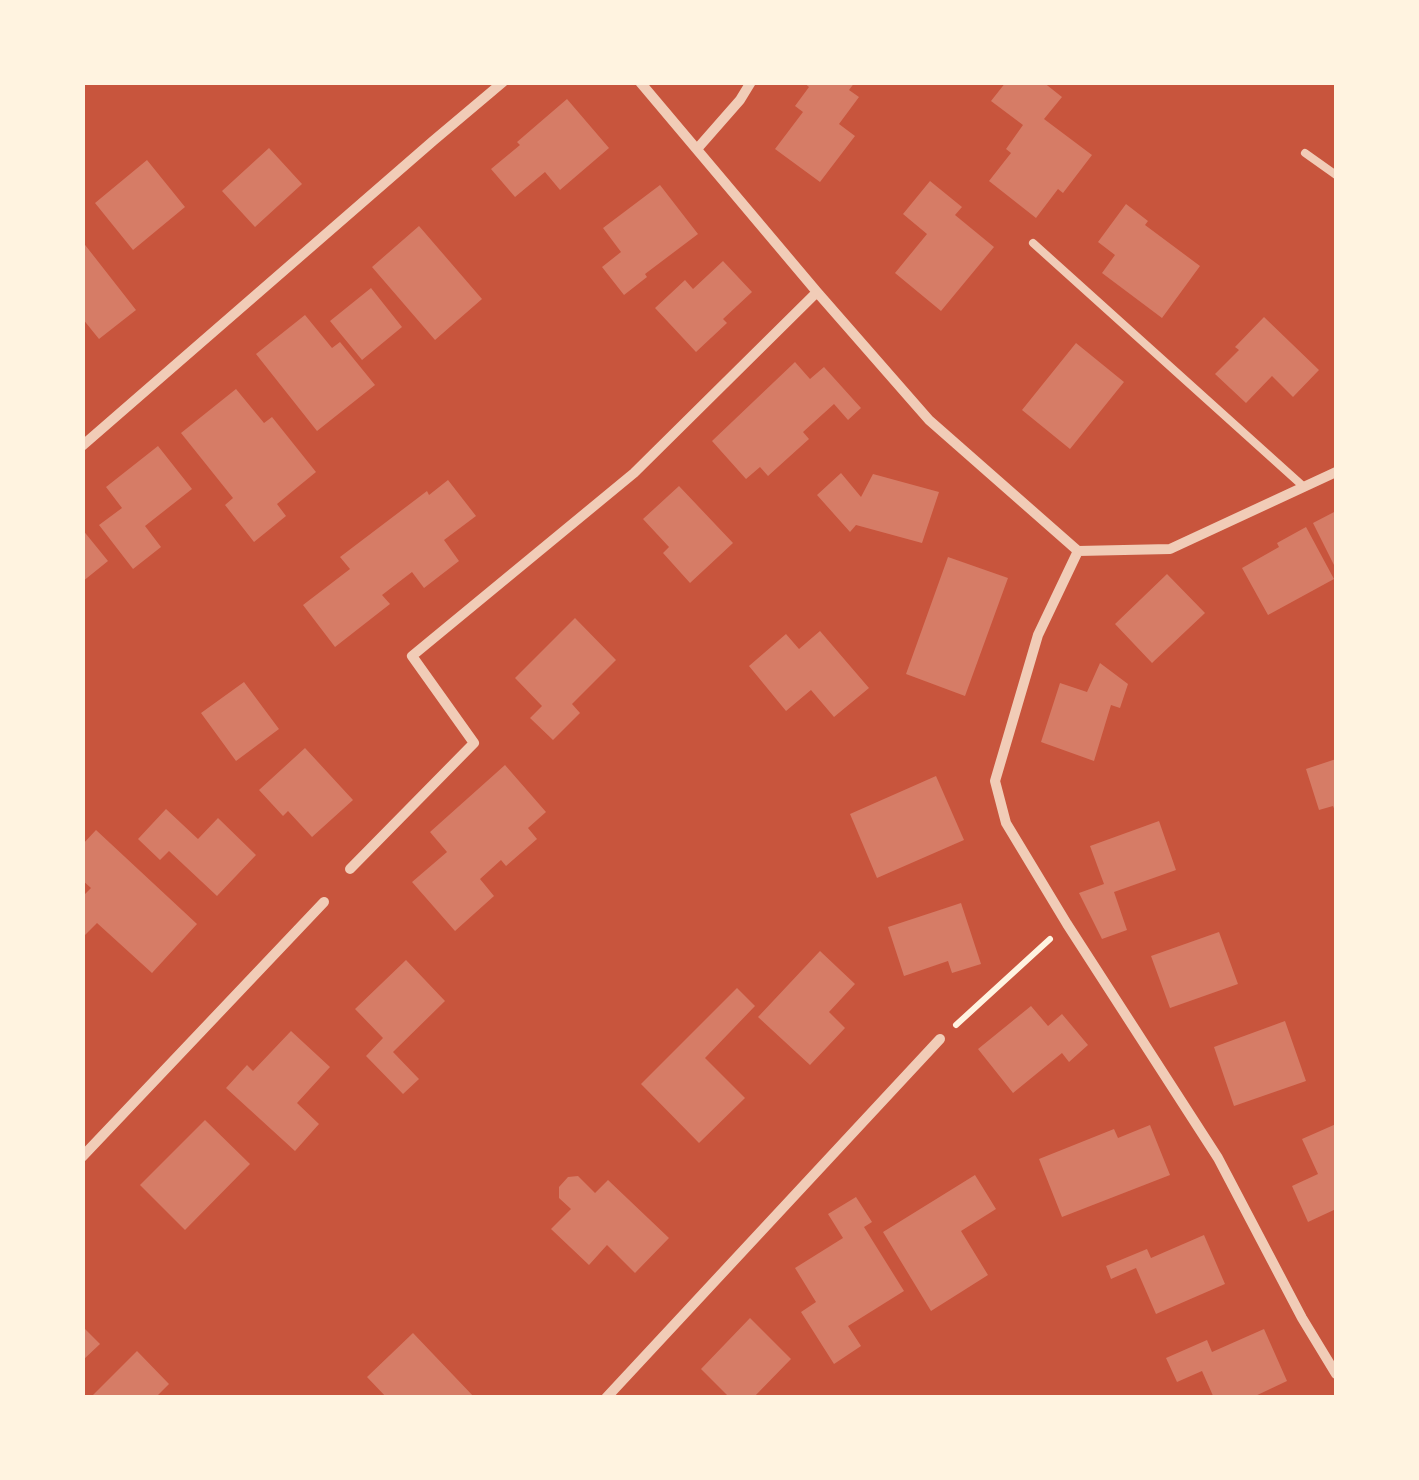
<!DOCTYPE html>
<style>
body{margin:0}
#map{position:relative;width:1419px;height:1480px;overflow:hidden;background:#c8553d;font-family:"DejaVu Sans",sans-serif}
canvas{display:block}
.frame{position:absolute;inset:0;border:85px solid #fff3e0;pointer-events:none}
</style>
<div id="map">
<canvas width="1419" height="1480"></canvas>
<div class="frame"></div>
</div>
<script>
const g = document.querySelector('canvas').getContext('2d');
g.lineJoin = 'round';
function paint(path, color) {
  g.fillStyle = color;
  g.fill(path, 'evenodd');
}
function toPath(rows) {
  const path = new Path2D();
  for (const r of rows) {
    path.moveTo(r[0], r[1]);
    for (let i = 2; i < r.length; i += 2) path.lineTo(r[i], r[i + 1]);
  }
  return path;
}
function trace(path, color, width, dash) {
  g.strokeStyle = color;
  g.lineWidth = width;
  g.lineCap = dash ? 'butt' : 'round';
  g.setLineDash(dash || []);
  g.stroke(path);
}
paint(toPath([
 [803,82,855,82,849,90,859,97,839,124,855,136,820,182,775,149,803,112,795,106,809,87],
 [1006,82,1043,82,1062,97,1044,119,1092,155,1063,193,1058,189,1036,218,989,181,1011,153,1006,149,1023,125,991,101],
 [567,99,609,148,560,190,545,172,515,197,491,169,520,145,517,142],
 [269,148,302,184,255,227,222,191],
 [147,160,185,207,133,250,95,203],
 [930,181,962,207,955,215,994,247,941,311,895,273,927,234,903,214],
 [660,185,698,234,645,274,647,277,624,295,602,267,621,252,603,228],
 [1126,204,1148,221,1145,225,1200,266,1162,318,1102,273,1115,255,1098,242],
 [419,226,482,299,435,340,372,267],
 [82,241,136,310,99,339,82,318],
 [723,261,752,292,723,319,727,323,696,352,655,308,685,280,693,289],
 [371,288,402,327,362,360,330,321],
 [305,315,332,348,340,342,375,385,317,431,256,354],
 [1264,317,1319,370,1293,397,1272,376,1246,403,1215,374,1239,350,1235,347],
 [1076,343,1124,382,1070,449,1022,410],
 [795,362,810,379,824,367,861,408,848,420,834,404,803,432,809,439,768,476,760,467,746,479,712,441],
 [236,389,264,423,272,417,316,472,277,504,286,516,254,542,225,505,233,498,181,433],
 [158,446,192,489,145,526,161,547,133,569,99,525,122,508,106,487],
 [841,473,861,497,873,474,939,492,922,543,856,525,850,532,817,495],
 [448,480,476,516,444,540,459,561,424,588,412,572,382,595,390,604,335,647,303,605,350,569,340,557,427,491,429,495],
 [679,486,733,543,690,583,663,553,669,547,643,519],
 [1336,511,1336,569,1313,523],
 [1306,527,1334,579,1268,615,1242,568,1279,547,1277,543],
 [82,529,108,561,82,582],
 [948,557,1008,578,965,696,906,674],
 [1167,574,1205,613,1152,663,1115,624],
 [575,618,616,660,572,704,580,713,553,740,530,718,542,706,515,678],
 [820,631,869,688,834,717,811,690,786,711,749,666,786,634,799,649],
 [1100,663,1128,684,1120,708,1111,705,1094,761,1041,742,1060,683,1087,692],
 [244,682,279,729,236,761,201,713],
 [305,748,353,800,312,837,288,811,283,816,259,790],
 [1336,759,1336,813,1333,806,1319,810,1306,769],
 [505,765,546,812,528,828,537,839,506,866,501,860,480,879,494,896,455,931,412,882,447,852,430,832],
 [936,776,964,840,877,878,850,814],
 [166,809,198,839,218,818,256,855,217,896,169,851,160,860,138,839],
 [1159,821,1176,870,1114,892,1127,930,1102,939,1079,893,1104,884,1090,846],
 [96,830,197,924,152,973,97,923,82,938,82,897,91,888,82,880,82,845],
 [961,903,981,964,952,973,948,961,904,976,888,927],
 [1219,932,1238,984,1170,1008,1151,956],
 [820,951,855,984,829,1012,845,1028,810,1065,758,1017],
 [406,960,445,1001,393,1052,419,1079,403,1094,366,1056,383,1038,355,1009],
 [737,988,755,1006,705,1058,745,1098,699,1143,641,1084],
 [1031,1006,1048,1026,1062,1014,1088,1045,1069,1062,1062,1053,1013,1093,978,1049],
 [1285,1021,1306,1081,1234,1106,1214,1047],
 [291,1031,330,1067,297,1103,319,1124,295,1151,226,1088,247,1065,253,1071],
 [205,1120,250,1164,185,1230,140,1185],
 [1336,1124,1336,1209,1308,1222,1292,1186,1318,1174,1302,1139],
 [1150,1125,1170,1175,1062,1217,1039,1159,1114,1129,1118,1138],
 [975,1175,996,1209,961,1231,988,1275,931,1311,883,1232],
 [578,1176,595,1193,608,1180,669,1238,635,1273,607,1245,589,1265,551,1229,571,1209,559,1198,559,1187,568,1177],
 [856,1197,872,1222,864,1227,904,1291,848,1326,861,1346,834,1364,801,1312,816,1302,795,1268,843,1238,828,1214],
 [1204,1235,1225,1284,1156,1314,1136,1268,1111,1279,1106,1266,1147,1249,1151,1258],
 [750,1318,791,1359,753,1398,730,1398,701,1369],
 [82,1326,100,1344,82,1361],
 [1264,1329,1287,1381,1251,1398,1214,1398,1202,1371,1177,1382,1166,1358,1207,1340,1212,1352],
 [413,1333,475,1398,387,1398,367,1377],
 [137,1351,169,1384,155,1398,90,1398]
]), '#d67c66');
trace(toPath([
 [956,1025,1050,939]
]), '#fff3e0', 6);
trace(toPath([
 [1305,153,1336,175],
 [1033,243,1304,487]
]), '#f1ccb7', 8);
trace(toPath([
 [640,82,817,292,929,420,1078,551,1170,549,1336,472],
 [697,149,740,100,751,82],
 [82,446,433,141,503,82],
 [1078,551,1038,635,995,781,1006,823,1067,924,1218,1158,1302,1318,1336,1374],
 [350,869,474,743,412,656,634,473,817,292],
 [82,1157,324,902],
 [606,1398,940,1039]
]), '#f1ccb7', 10);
</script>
